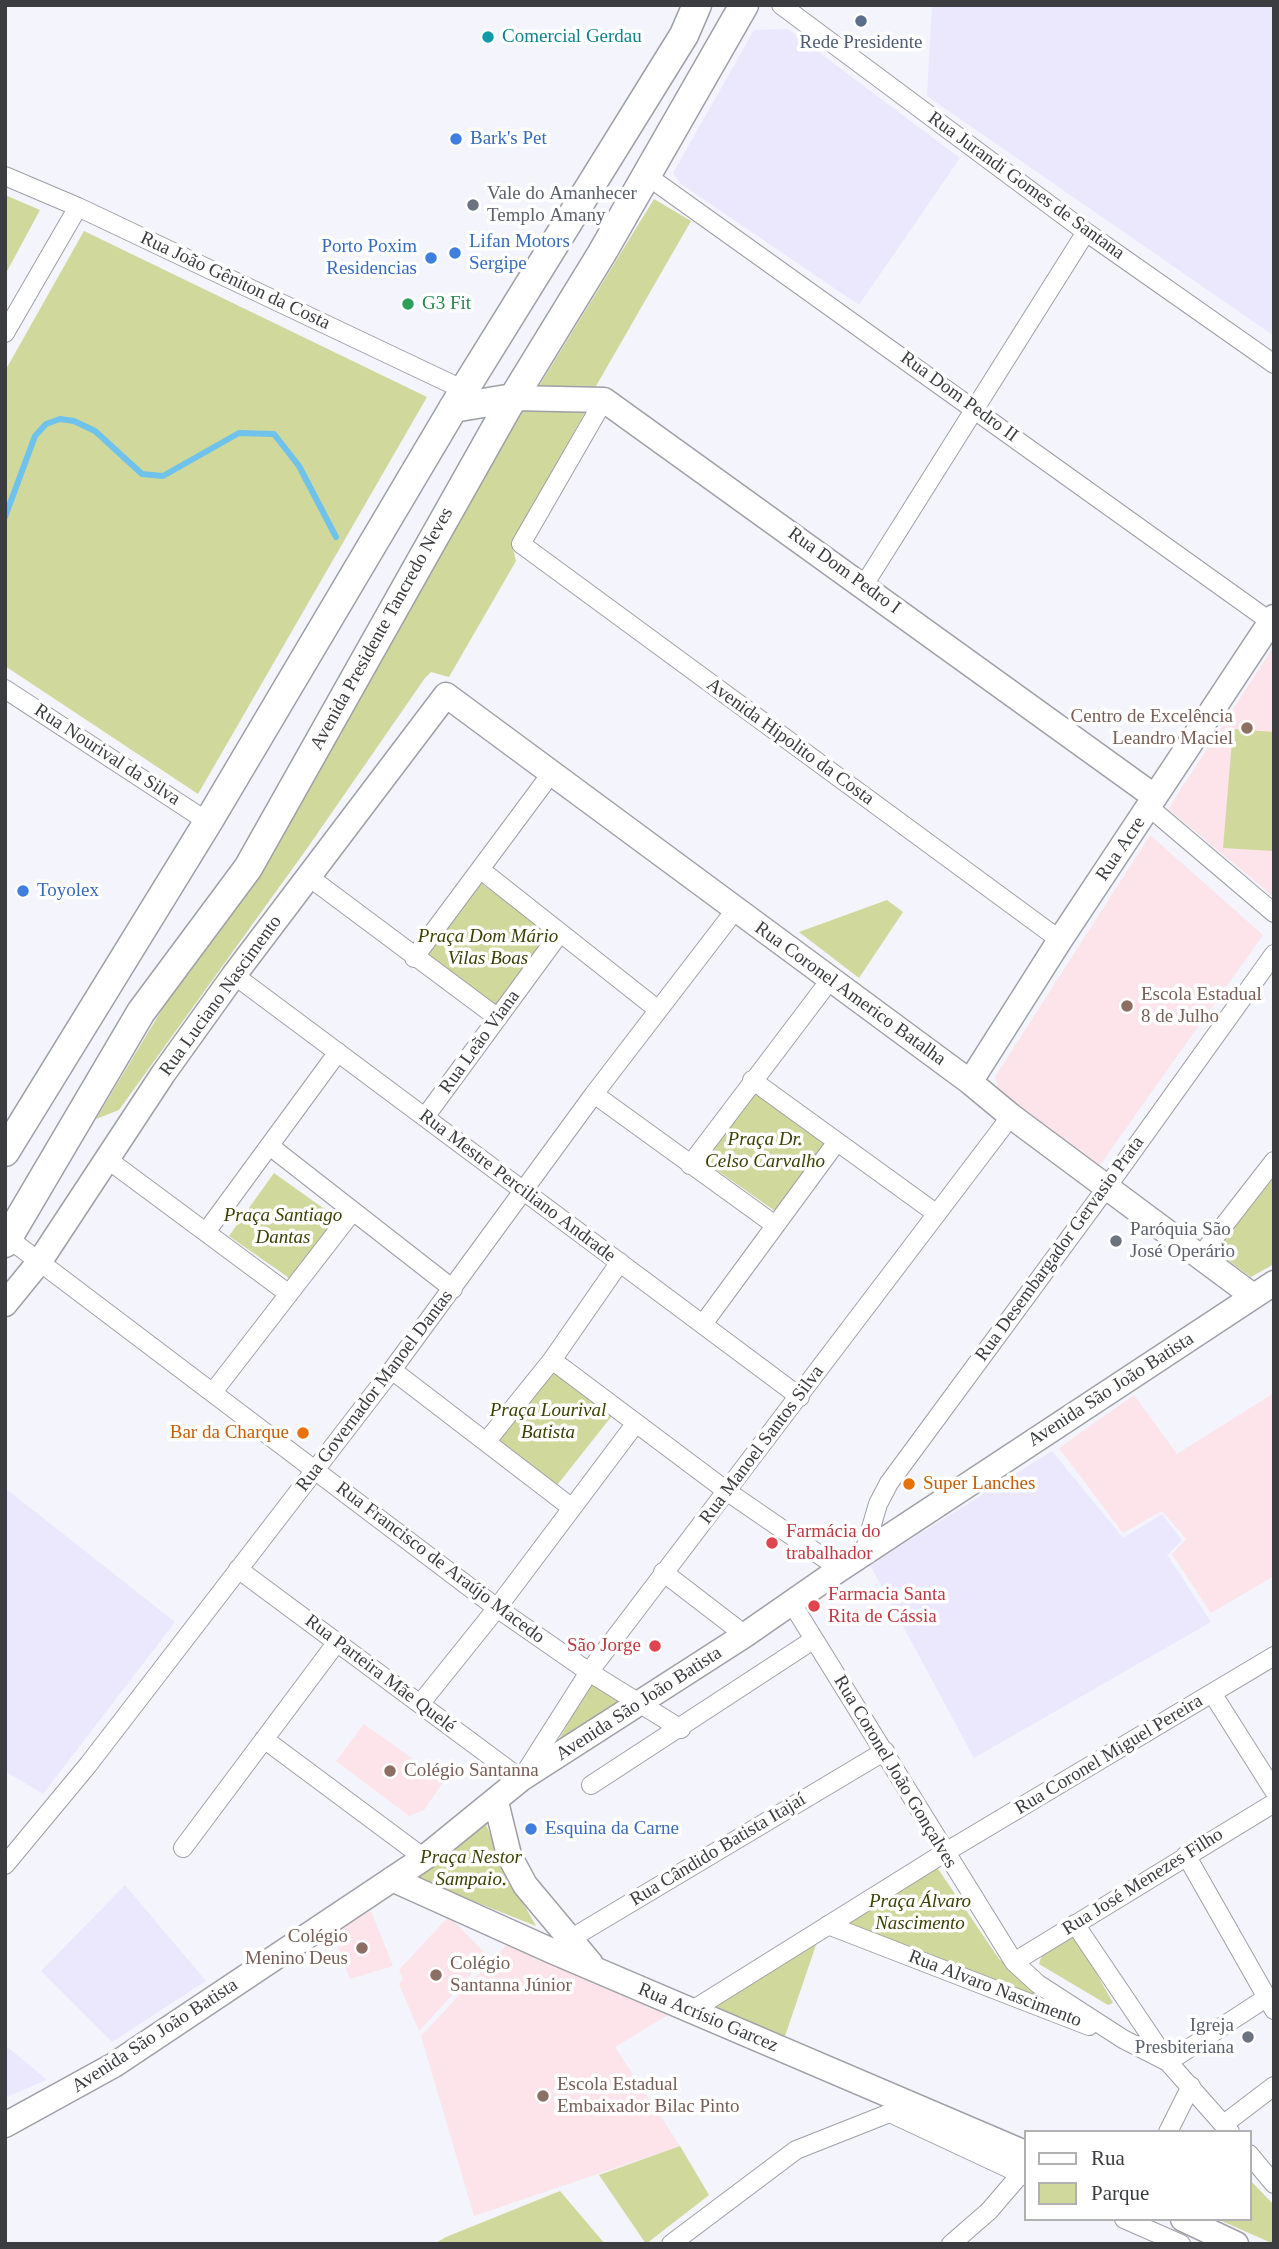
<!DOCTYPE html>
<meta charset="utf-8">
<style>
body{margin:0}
#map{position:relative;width:1279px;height:2249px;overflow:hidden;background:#f3f4fc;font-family:Georgia,serif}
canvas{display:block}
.frame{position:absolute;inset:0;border:7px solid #3c3d40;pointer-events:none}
.legend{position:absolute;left:1024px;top:2130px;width:228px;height:91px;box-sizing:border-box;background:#fff;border:2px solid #b1b1b3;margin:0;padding:9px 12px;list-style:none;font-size:21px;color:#3c3d40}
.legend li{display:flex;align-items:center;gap:14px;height:35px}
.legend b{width:35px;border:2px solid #b1b1b3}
</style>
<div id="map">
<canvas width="1279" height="2249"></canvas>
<div class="frame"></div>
<ul class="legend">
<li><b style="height:9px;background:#fff"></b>Rua</li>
<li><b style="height:19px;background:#d0d89b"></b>Parque</li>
</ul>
</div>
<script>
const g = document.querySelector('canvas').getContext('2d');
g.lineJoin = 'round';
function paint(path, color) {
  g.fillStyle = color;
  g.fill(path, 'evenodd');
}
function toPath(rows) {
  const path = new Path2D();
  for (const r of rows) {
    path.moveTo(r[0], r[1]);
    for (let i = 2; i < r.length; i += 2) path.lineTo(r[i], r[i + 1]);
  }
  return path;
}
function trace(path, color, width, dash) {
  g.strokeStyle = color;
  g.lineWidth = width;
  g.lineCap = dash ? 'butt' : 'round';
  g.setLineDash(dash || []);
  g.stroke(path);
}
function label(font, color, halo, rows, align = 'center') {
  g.font = font + ' Georgia,serif';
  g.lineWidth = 7;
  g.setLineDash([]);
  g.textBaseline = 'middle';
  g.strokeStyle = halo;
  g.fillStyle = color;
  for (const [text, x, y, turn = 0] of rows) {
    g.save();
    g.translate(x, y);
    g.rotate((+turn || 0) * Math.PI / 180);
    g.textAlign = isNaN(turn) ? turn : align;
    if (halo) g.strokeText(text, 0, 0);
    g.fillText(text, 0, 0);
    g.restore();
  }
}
paint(toPath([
 [932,5,1274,5,1274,336,927,96],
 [788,29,960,158,859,305,681,184,673,173,754,30],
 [1052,1451,1123,1538,1162,1514,1182,1540,1167,1555,1211,1622,974,1758,870,1565],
 [5,1488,175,1622,43,1794,5,1771],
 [125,1885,206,1981,112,2042,41,1971],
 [5,2045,46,2079,46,2080,5,2098]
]), '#ebe8fe');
paint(toPath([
 [1274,646,1274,897,1168,809],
 [1150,835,1263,935,1100,1165,999,1091,995,1077],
 [1274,1393,1274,1576,1211,1613,1172,1554,1186,1539,1162,1511,1123,1533,1059,1448,1134,1395,1177,1454],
 [364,1724,444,1781,424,1810,409,1816,336,1761],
 [371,1911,393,1966,350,1979,332,1931],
 [449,1916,488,1956,419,2031,399,1984,403,1979,399,1970],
 [509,1942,671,2013,615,2047,680,2146,474,2216,421,2036]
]), '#fde3ea');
paint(toPath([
 [5,195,40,210,5,275],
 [654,199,691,221,592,393,536,391],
 [84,231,427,397,198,794,5,666,5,371],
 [526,404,589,405,512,545,516,561,449,677,431,672,425,678,308,847,119,1110,96,1119],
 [1233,729,1274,732,1274,851,1223,848],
 [481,883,553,936,494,1013,423,960],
 [887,900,903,912,859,978,799,932],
 [752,1089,826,1141,775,1211,704,1161],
 [274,1173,337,1218,292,1280,229,1236],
 [1274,1176,1274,1264,1251,1277,1215,1251],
 [543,1356,615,1412,554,1489,482,1433],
 [592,1681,620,1701,553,1750],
 [486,1824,501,1863,536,1926,410,1876],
 [932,1860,999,1959,1075,2019,833,1920],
 [1074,1933,1113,2003,1108,2005,1039,1964,1044,1948],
 [817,1942,785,2036,710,2006],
 [680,2146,709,2195,646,2244,599,2175],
 [1249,2179,1274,2205,1274,2244,1217,2219,1249,2219],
 [560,2191,605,2244,434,2244,446,2237]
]), '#d0d89b');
trace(toPath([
 [5,517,35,436,46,424,60,419,74,421,95,431,142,474,163,476,239,433,274,434,299,466,336,537]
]), '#6ec2ec', 6);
const street = toPath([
 [781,5,1086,232,1274,364],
 [646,175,1271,622],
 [5,176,78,207,464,390],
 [5,333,78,207],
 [604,400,521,544,1060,940],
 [864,585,1086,232],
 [5,689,208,822],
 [1149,807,1274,913],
 [481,870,657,1009],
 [309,877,498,1018],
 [414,958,553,771],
 [234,975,800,1397],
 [752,1080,937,1214],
 [594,1094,775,1225],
 [425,1117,560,933],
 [271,1147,453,1289],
 [107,1159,289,1294],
 [690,1165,830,980],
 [206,1232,338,1052],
 [8,1238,497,1608,589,1672,681,1729],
 [1201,1255,1274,1161],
 [703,1324,836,1143],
 [552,1360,728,1492,840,1569],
 [392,1370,572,1508],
 [213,1392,353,1211],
 [486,1442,552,1360,620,1262],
 [864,1552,878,1504,889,1483,1107,1187,1274,954],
 [238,1569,521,1779,589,1672,1011,1116],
 [663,1572,745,1635],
 [791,1602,1014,1962,1038,1984,1123,2039,1168,2062],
 [1212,1693,1274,1791],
 [420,1704,497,1608,636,1423],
 [264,1739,424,1858],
 [591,1785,813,1640],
 [183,1848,337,1642],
 [1186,1855,1274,2010],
 [5,1865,88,1765,392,1370,594,1094,736,909],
 [1075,1924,1168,2062,1230,2132],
 [828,1925,1089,2026],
 [560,1945,885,1751],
 [1014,1962,1274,1803],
 [691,2011,944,1853,1274,1656],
 [1168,2062,1266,1998],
 [890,2113,1025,2176],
 [1224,2124,1274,2086],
 [1168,2132,1191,2086],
 [1249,2154,1274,2184],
 [1124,2219,1181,2244],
 [671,2244,796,2150,910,2105],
 [951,2244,989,2211,1025,2169]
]);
const secondary = toPath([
 [513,398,604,400,1155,797],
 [970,1082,1060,940,1274,617],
 [5,1304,40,1261,163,1074,234,975,446,695,970,1082,1011,1116,1253,1296],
 [496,1802,509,1855,525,1885,591,1964],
 [392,1879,552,1951,1025,2153],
 [5,2125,114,2065,424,1858,521,1779,745,1635,840,1569,1274,1283],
 [1183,2219,1236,2244]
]);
const primary = toPath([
 [453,408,513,398],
 [5,1152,208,822,464,390,684,35,697,5],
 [5,1243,141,1012,248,868,507,408,602,253,744,5]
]);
trace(street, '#9ea0a7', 20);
trace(secondary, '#9ea0a7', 27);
trace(primary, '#9ea0a7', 31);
trace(street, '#fff', 18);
trace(secondary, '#fff', 24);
trace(primary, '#fff', 28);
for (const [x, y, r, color] of [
 [861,21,7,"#5c6f8a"],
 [488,37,7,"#0f9aa8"],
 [456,139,7,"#3f7fe0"],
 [473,205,7,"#6b7280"],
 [455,253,7,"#3f7fe0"],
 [431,258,7,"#3f7fe0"],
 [408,304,7,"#2e9e5b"],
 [1247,728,7,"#8d6e63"],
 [23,891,7,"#3f7fe0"],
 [1127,1006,7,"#8d6e63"],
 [1116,1241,7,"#6b7280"],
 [303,1433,7,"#e8710a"],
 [909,1484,7,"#e8710a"],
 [772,1543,7,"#e0444e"],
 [814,1606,7,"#e0444e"],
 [655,1646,7,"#e0444e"],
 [390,1771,7,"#8d6e63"],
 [531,1829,7,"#3f7fe0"],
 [362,1948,7,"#8d6e63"],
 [436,1975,7,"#8d6e63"],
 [1248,2037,7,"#6b7280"],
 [543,2096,7,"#8d6e63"]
]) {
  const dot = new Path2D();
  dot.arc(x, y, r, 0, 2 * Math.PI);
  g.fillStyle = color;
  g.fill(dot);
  trace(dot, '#fff', 2.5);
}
label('19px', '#0d838f', '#fff', [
 ["Comercial Gerdau",502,37]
], 'left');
label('19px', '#4e5e75', '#fff', [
 ["Rede Presidente",861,43]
]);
label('19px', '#366cbe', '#fff', [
 ["Bark's Pet",470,139],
 ["Lifan Motors",469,242],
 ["Sergipe",469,264],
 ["Porto Poxim",417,247,"right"],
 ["Residencias",417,269,"right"],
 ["Toyolex",37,891],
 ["Esquina da Carne",545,1829]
], 'left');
label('19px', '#3c3d40', '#fff', [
 ["Rua Jurandi Gomes de Santana",1026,186,36],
 ["Rua João Gêniton da Costa",235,281,25],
 ["Rua Dom Pedro II",959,397,36],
 ["Rua Dom Pedro I",844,571,36],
 ["Avenida Presidente Tancredo Neves",382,629,-61],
 ["Avenida Hipolito da Costa",790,742,36],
 ["Rua Nourival da Silva",107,755,33],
 ["Rua Acre",1121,849,-56],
 ["Rua Coronel Americo Batalha",850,994,36],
 ["Rua Luciano Nascimento",221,996,-54],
 ["Rua Leão Viana",480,1042,-54],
 ["Rua Mestre Perciliano Andrade",517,1186,37],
 ["Rua Desembargador Gervasio Prata",1060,1249,-54],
 ["Avenida São João Batista",1111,1390,-33],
 ["Rua Governador Manoel Dantas",375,1391,-53],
 ["Rua Manoel Santos Silva",762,1445,-53],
 ["Rua Francisco de Araújo Macedo",440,1563,37],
 ["Rua Parteira Mãe Quelé",380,1674,37],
 ["Avenida São João Batista",639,1704,-33],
 ["Rua Coronel Miguel Pereira",1109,1755,-31],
 ["Rua Coronel João Gonçalves",895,1772,59],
 ["Rua Cândido Batista Itajaí",718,1850,-31],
 ["Rua José Menezes Filho",1143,1882,-32],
 ["Rua Alvaro Nascimento",995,1989,21],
 ["Rua Acrísio Garcez",708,2018,23],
 ["Avenida São João Batista",155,2036,-33]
]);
label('19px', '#5b616d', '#fff', [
 ["Vale do Amanhecer",487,194],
 ["Templo Amany",487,216],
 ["Paróquia São",1130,1230],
 ["José Operário",1130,1252],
 ["Igreja",1234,2026,"right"],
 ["Presbiteriana",1234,2048,"right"]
], 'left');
label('19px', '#27864d', '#fff', [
 ["G3 Fit",422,304]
], 'left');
label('19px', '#785e54', '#fff', [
 ["Centro de Excelência",1233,717,"right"],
 ["Leandro Maciel",1233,739,"right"],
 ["Escola Estadual",1141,995],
 ["8 de Julho",1141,1017],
 ["Colégio Santanna",404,1771],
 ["Colégio",348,1937,"right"],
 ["Menino Deus",348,1959,"right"],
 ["Colégio",450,1964],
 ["Santanna Júnior",450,1986],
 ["Escola Estadual",557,2085],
 ["Embaixador Bilac Pinto",557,2107]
], 'left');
label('italic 19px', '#3c4002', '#fff', [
 ["Praça Dom Mário",488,937],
 ["Vilas Boas",488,959],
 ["Praça Dr.",765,1140],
 ["Celso Carvalho",765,1162],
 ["Praça Santiago",283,1216],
 ["Dantas",283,1238],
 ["Praça Lourival",548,1411],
 ["Batista",548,1433],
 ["Praça Nestor",471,1858],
 ["Sampaio.",471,1880],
 ["Praça Álvaro",920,1902],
 ["Nascimento",920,1924]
]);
label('19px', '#c56008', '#fff', [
 ["Bar da Charque",289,1433],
 ["Super Lanches",923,1484,"left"]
], 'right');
label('19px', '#be3a42', '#fff', [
 ["Farmácia do",786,1532],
 ["trabalhador",786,1554],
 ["Farmacia Santa",828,1595],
 ["Rita de Cássia",828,1617],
 ["São Jorge",641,1646,"right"]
], 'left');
</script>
